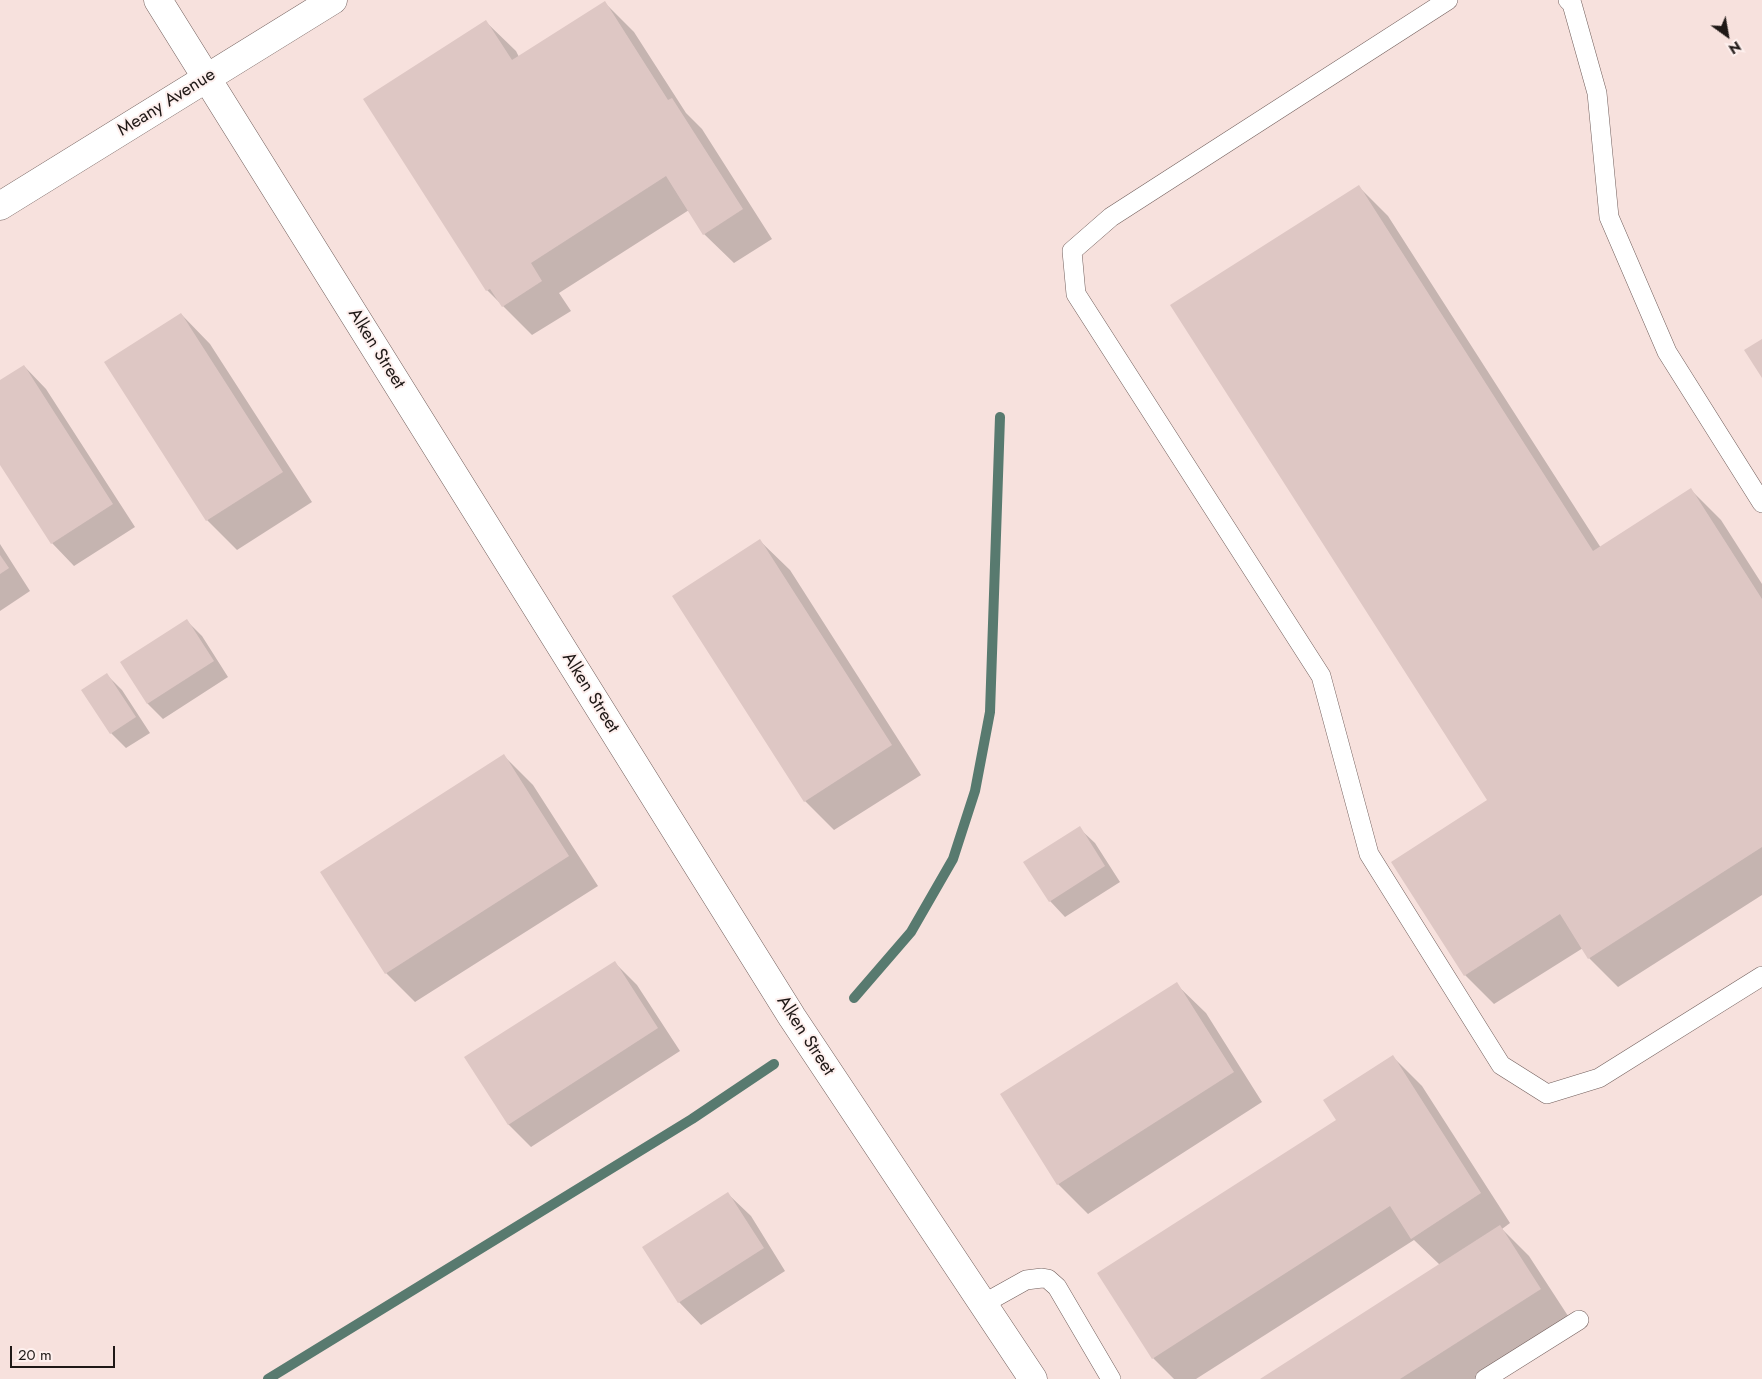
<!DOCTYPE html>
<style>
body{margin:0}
#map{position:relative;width:1762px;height:1379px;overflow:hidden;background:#f7e1dd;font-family:Jost,sans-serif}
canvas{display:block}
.north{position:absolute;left:1702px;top:10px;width:50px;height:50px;-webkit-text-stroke:4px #fef0ee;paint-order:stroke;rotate:148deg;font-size:14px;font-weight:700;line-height:20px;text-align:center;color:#1f1816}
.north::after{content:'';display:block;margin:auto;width:18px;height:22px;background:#1f1816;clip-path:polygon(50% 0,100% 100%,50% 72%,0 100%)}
.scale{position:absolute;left:10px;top:1346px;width:105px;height:22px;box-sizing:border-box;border:2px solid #1f1816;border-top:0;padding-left:6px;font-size:15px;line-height:18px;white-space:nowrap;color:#1f1816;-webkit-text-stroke:4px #fef0ee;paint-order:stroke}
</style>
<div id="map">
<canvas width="1762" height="1379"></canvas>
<div class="north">N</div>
<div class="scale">20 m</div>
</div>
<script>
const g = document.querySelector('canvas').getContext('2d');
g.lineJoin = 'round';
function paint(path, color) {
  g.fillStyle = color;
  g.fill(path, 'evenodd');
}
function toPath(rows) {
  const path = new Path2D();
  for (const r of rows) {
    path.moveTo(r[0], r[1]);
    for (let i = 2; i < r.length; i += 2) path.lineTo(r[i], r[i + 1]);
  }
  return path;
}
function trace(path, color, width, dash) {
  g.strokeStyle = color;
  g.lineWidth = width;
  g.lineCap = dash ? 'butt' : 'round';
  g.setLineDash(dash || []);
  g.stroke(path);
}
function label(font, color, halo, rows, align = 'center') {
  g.font = font + ' Jost,sans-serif';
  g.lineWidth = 4;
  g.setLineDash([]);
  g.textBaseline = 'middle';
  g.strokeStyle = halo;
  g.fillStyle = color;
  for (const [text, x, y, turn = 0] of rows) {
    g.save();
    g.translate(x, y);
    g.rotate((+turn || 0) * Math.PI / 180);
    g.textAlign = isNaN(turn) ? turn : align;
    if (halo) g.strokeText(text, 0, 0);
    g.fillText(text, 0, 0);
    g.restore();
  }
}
paint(toPath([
 [605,3,634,32,686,113,702,129,772,239,734,263,704,234,689,210,559,293,571,311,532,335,487,290,365,100,486,22,516,51,519,57],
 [1358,186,1388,216,1601,548,1691,490,1721,520,1762,584,1762,895,1618,987,1589,958,1583,948,1494,1004,1465,975,1488,800],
 [181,314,210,344,312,502,237,550,207,520,106,362],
 [24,366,46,389,135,527,74,566,52,543,0,463,0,382],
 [760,541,790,570,921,775,834,830,805,801],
 [0,544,30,591,0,611],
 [187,621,202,636,228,677,163,719,148,704,122,662],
 [107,675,122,690,150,733,126,748,111,733],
 [504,756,533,785,598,886,415,1002,386,973],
 [1079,828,1095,843,1120,882,1065,917,1050,901,1025,862],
 [615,963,637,985,680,1051,531,1147,508,1124],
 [1176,984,1206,1013,1262,1102,1088,1214,1058,1184,1002,1095],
 [1393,1057,1422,1086,1510,1223,1502,1229,1529,1256,1570,1319,1476,1379,1262,1379,1440,1265,1414,1240,1196,1379,1174,1379,1153,1358,1337,1121],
 [728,1194,751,1216,785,1271,701,1325,679,1302]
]), '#0003');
trace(toPath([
 [854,998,911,932,953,859,975,791,990,712,1000,417],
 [268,1379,692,1119,774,1064]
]), '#587a6f', 10);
paint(toPath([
 [605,1,668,100,672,98,743,209,703,235,666,176,531,263,542,281,502,307,490,289,486,291,363,99,486,20,512,60],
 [1359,185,1593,551,1691,488,1762,599,1762,847,1588,959,1560,914,1464,976,1391,862,1487,800,1170,305],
 [181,313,283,472,206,521,104,362],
 [1762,339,1762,378,1744,350],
 [24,365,113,504,51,544,0,465,0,380],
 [760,539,892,745,804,802,672,596],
 [0,555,9,568,0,574],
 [187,619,214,661,147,704,120,662],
 [107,673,136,717,110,734,81,690],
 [504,754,569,856,385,974,320,872],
 [1080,826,1105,866,1049,902,1023,862],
 [615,961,658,1028,508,1125,464,1057],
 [1177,982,1234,1072,1057,1185,1000,1094],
 [1393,1055,1481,1193,1411,1239,1390,1206,1152,1359,1097,1273,1336,1120,1323,1100],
 [728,1192,764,1248,678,1303,642,1247],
 [1500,1225,1541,1289,1400,1379,1260,1379]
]), '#dec7c4');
const service = toPath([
 [1448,0,1111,217,1072,251,1076,294,1321,676,1369,854,1501,1065,1547,1094,1599,1078,1762,976],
 [1568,0,1572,4,1597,93,1609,217,1667,352,1762,503],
 [983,1304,1026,1280,1042,1278,1048,1279,1057,1287,1111,1379],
 [1485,1379,1579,1320]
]);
const minor = toPath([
 [158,0,792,1017,1033,1379]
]);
const tertiary = toPath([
 [0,206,333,0]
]);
trace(service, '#715e5b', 20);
trace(minor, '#715e5b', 29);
trace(tertiary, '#715e5b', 29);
trace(service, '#fff', 19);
trace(minor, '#fff', 28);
trace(tertiary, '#fff', 28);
label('18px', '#1f1816', '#fef0ee', [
 ["Meany Avenue",167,103,-32],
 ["Alken Street",376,349,58],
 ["Alken Street",590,693,58],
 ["Alken Street",805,1036,57]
]);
</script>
